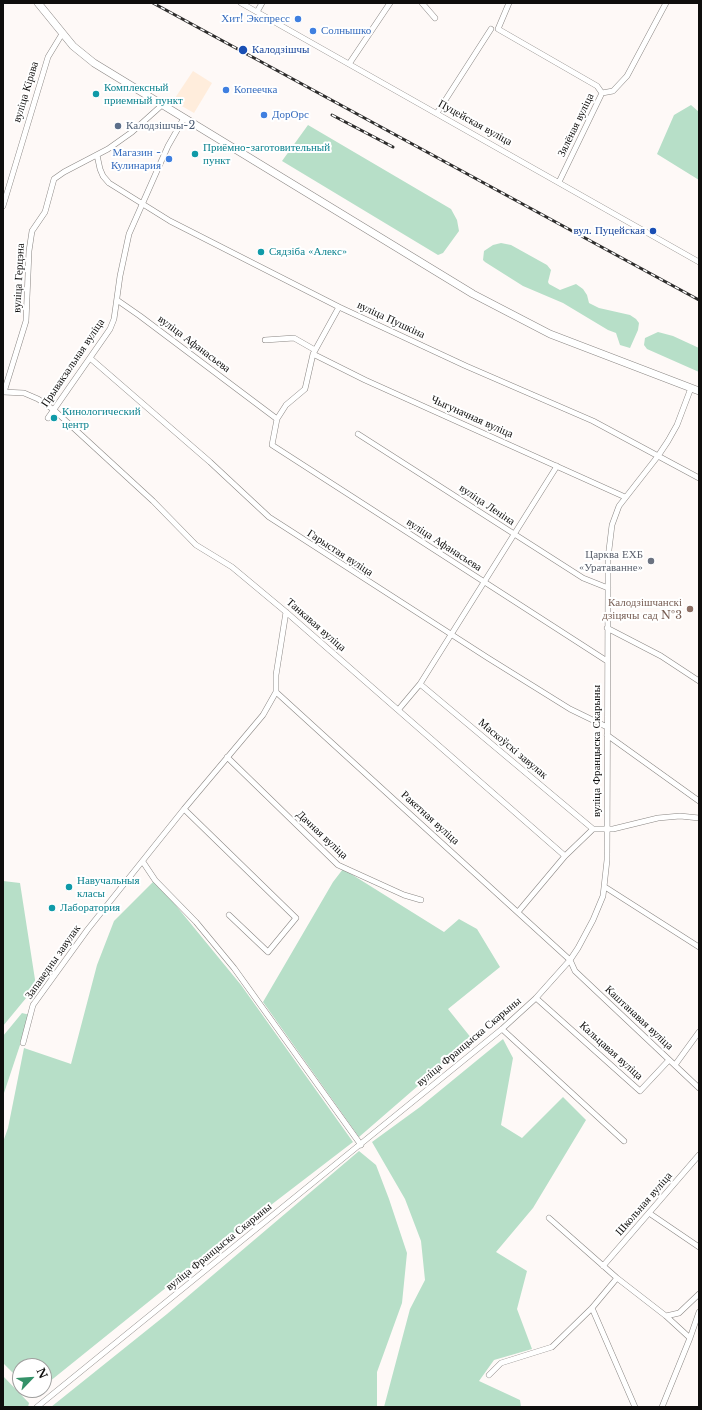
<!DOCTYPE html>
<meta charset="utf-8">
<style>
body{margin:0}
#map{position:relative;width:702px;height:1410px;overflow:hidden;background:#fef9f7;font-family:"Libre Baskerville",serif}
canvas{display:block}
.frame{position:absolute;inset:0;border:4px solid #0f0e0d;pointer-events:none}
.north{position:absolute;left:12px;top:1358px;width:40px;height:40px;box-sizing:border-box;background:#fff;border:1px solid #9f9f9e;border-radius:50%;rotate:65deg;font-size:11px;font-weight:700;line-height:16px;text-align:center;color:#0f0e0d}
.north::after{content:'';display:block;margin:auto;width:14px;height:18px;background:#349269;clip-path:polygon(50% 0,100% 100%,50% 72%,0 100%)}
</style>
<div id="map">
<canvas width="702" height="1410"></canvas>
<div class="frame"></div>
<div class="north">N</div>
</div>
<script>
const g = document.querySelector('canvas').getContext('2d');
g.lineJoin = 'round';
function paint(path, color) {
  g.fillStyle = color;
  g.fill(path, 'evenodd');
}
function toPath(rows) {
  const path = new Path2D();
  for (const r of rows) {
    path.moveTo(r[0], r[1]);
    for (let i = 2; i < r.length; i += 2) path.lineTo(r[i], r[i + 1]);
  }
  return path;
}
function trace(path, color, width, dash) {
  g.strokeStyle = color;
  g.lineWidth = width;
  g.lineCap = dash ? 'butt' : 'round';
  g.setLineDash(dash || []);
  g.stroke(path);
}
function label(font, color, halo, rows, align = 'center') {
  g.font = font + ' "Libre Baskerville",serif';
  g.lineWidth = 4;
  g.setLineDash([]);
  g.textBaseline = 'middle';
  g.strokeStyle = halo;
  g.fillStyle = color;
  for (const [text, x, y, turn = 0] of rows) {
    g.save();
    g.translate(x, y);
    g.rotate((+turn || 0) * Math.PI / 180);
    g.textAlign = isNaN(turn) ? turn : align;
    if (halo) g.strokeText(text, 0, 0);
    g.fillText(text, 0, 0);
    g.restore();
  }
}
paint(toPath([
 [193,71,212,83,194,113,173,101]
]), '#ffeddc');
paint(toPath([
 [691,105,699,112,699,180,657,154,674,115],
 [308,125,451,209,457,220,459,231,443,253,438,255,282,161],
 [501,243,511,245,547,265,551,270,548,282,549,284,560,290,576,284,583,289,587,295,589,303,599,308,630,315,636,319,639,323,638,330,630,348,620,345,616,333,608,330,563,303,523,286,485,262,483,260,484,251,493,245],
 [658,332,673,336,699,348,699,372,647,349,644,345,645,338],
 [343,869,444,932,459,919,477,929,500,967,448,1009,472,1039,359,1137,263,1002,333,882],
 [155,880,241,985,353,1142,224,1241,44,1386,44,1366,20,1366,20,1380,3,1363,3,1142,8,1128,24,1048,71,1064,97,965,114,921],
 [3,881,20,883,36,986,3,1026],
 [22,1013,30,1015,3,1096,3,1036],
 [503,1039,513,1058,501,1125,522,1138,563,1097,586,1120,533,1208,496,1252,527,1271,517,1309,532,1349,494,1360,479,1381,520,1400,521,1407,384,1407,410,1309,425,1280,421,1241,405,1199,372,1142,420,1107],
 [359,1151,376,1165,389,1199,407,1253,402,1303,377,1372,377,1407,51,1407,167,1314],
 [3,1376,29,1403,28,1407,3,1407]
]), '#b7dfc8');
const street = toPath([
 [241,3,699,262],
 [422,3,435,18],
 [509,3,498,29,597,86,602,93],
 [257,12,262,3],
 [349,64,390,3],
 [602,93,613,91,627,76,666,3],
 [437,113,491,29],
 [97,155,100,169,103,176,109,183,170,221,339,307,466,366,593,421,699,478],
 [559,182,602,93],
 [3,206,48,57,62,34],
 [117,300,140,316,277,419],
 [339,307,313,354,305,389,286,405,277,419,272,445,607,661],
 [265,340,294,338,315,350],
 [313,354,365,380,625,497],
 [90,358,210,462,269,517,488,658,570,709,607,727],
 [3,392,24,393,38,399,54,410,153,501,196,545,232,567,286,612,565,856],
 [4,392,26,321,29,251,32,231,45,212,54,179,64,172,108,149,132,132,162,105],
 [48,418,110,329,114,319,120,276,129,234,168,146,184,118],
 [358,434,583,578,608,588],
 [607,628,661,656,699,681],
 [420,684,593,829],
 [276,692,570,960,575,971,699,1088],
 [399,709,420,684,557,466],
 [607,735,699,801],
 [227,757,338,865,404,895,421,900],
 [184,809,296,918,268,952,229,915],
 [143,862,155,880,196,922,234,968,361,1145],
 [605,887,699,947],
 [518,912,565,856,593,829,613,829,658,818,680,816,699,818],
 [536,998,640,1091,669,1060],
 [502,1029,624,1141],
 [23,1043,33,1005,88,929,184,809,263,715,276,692,276,675,286,612],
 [675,1065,699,1032],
 [649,1213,699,1247],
 [549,1218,617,1278,666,1316,690,1338],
 [603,1266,699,1155],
 [592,1308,635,1407],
 [666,1316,679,1313,699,1294],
 [489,1375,501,1363,552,1347,592,1308,617,1278],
 [37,1407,502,1029,536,998,570,960,578,948,593,920,603,896,607,860,608,588,608,558,612,525,619,506,658,456,668,441,677,425,691,388],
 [662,1407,690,1338,699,1312]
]);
const secondary = toPath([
 [38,3,73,46,94,63,473,294,550,334,699,391]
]);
trace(street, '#8a8683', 6);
trace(secondary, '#8a8683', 8);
trace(street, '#fff', 5);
trace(secondary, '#fff', 7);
const rail = toPath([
 [153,3,699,300],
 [332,115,393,147]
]);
trace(rail, '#2e2d2c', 3);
trace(rail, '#fff', 1.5, [4.5]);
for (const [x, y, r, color] of [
 [298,19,4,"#3f7fe0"],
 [313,31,4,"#3f7fe0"],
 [243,50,5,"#1a4fb4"],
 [226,90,4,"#3f7fe0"],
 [96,94,4,"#0f9aa8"],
 [264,115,4,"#3f7fe0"],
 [118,126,4,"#5c6f8a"],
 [195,154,4,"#0f9aa8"],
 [169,159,4,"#3f7fe0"],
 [653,231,4,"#1a4fb4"],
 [261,252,4,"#0f9aa8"],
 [54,418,4,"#0f9aa8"],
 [651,561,4,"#6b7280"],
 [690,609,4,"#8d6e63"],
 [69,887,4,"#0f9aa8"],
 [52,908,4,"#0f9aa8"]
]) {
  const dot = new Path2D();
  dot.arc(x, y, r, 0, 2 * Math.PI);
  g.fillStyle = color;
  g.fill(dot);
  trace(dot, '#fff', 1.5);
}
label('11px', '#366cbe', '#fff', [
 ["Хит! Экспресс",290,19,"right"],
 ["Солнышко",321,31],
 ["Копеечка",234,90],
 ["ДорОрс",272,115],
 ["Магазин -",161,153,"right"],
 ["Кулинария",161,166,"right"]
], 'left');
label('11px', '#164399', '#fff', [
 ["Калодзішчы",252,50],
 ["вул. Пуцейская",645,231,"right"]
], 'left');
label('11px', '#0d838f', '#fff', [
 ["Комплексный",104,88],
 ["приемный пункт",104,101],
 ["Приёмно-заготовительный",203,148],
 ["пункт",203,161],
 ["Сядзіба «Алекс»",269,252],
 ["Кинологический",62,412],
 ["центр",62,425],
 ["Навучальныя",77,881],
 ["класы",77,894],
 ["Лаборатория",60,908]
], 'left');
label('11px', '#0f0e0d', '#fff', [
 ["вуліца Кірава",26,92,-73],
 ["Пуцейская вуліца",475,123,29],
 ["Зялёная вуліца",576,125,-64],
 ["вуліца Герцэна",19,278,-87],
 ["вуліца Пушкіна",391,320,25],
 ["вуліца Афанасьева",194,344,37],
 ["Прывакзальная вуліца",73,363,-56],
 ["Чыгуначная вуліца",472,417,24],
 ["вуліца Леніна",487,505,34],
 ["вуліца Афанасьева",444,545,33],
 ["Гарыстая вуліца",340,553,33],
 ["Танкавая вуліца",316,625,41],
 ["Маскоўскі завулак",513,749,40],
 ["вуліца Францыска Скарыны",597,751,-90],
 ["Ракетная вуліца",430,818,42],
 ["Дачная вуліца",322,835,43],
 ["Запаведны завулак",53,962,-55],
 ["Каштанавая вуліца",639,1018,43],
 ["вуліца Францыска Скарыны",469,1042,-40],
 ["Кальцавая вуліца",611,1051,42],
 ["Школьная вуліца",644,1204,-49],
 ["вуліца Францыска Скарыны",219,1247,-39]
]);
label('11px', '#4e5e75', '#fff', [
 ["Калодзішчы-2",126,126]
], 'left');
label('11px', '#5b616d', '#fff', [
 ["Царква ЕХБ",643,555],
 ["«Уратаванне»",643,568]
], 'right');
label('11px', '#785e54', '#fff', [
 ["Калодзішчанскі",682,603],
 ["дзіцячы сад №3",682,616]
], 'right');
</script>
